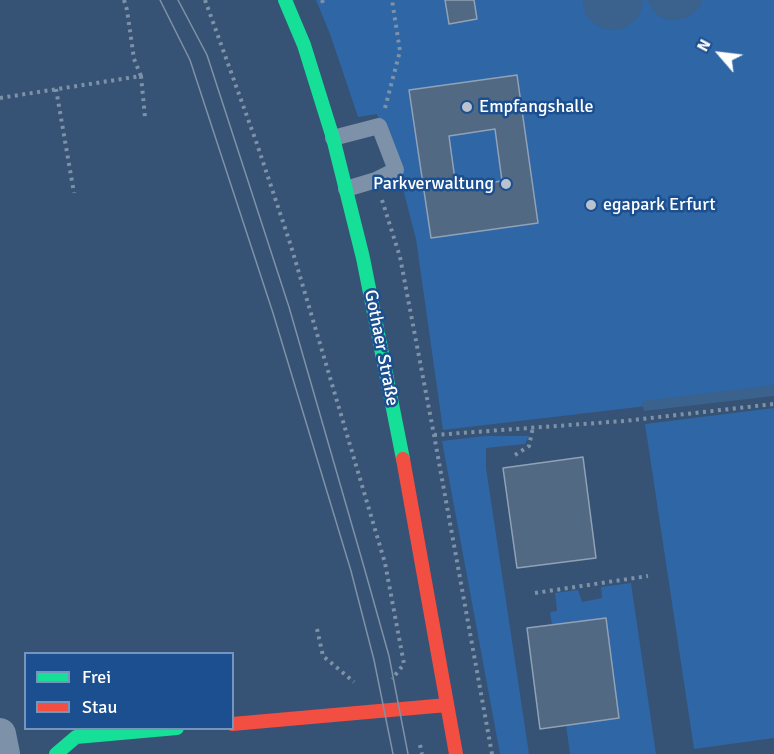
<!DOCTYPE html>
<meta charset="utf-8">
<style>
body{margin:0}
#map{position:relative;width:774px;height:754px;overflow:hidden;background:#365274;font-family:Signika,sans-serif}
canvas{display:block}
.legend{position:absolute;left:24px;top:652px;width:210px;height:78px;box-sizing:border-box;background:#1b4f8f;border:2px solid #7695bc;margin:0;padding:8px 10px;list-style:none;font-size:18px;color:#fff}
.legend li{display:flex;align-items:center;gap:12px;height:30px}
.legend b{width:30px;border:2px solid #7695bc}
.north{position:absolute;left:690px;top:24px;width:60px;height:60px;-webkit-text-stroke:4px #1b4f8f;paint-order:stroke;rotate:298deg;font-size:16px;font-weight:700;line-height:24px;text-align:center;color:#fff}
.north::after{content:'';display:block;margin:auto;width:21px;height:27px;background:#fff;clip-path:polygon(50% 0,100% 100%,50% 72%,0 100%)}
</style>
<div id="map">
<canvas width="774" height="754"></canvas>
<ul class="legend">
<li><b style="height:8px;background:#16e098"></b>Frei</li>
<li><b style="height:8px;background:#f24e42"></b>Stau</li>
</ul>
<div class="north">N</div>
</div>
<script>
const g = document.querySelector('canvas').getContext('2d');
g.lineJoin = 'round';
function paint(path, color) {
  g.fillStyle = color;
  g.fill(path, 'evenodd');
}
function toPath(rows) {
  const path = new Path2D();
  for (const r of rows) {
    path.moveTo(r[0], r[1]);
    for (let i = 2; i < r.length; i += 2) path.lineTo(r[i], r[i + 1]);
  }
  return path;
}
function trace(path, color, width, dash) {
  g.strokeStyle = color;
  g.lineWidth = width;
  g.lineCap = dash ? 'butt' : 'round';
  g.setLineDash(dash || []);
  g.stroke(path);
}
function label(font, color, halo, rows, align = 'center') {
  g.font = font + ' Signika,sans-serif';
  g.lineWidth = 5;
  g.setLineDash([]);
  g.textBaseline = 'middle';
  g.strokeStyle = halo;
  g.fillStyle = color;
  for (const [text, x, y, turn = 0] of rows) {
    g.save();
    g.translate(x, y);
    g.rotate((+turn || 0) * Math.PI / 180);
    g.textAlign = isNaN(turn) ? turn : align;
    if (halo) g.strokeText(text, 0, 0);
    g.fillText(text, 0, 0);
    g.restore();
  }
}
paint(toPath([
 [316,0,774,0,774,391,443,430,416,239,398,170,377,114,358,117,330,34],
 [774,408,774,738,694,749,645,424],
 [485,436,529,436,525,444,486,448,486,468,529,754,500,754,442,441],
 [631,583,656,754,570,754,566,725,619,718,606,618,552,625,550,612,557,611,555,593,578,590,582,602,602,598,601,587]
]), '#2f66a5');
paint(toPath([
 [583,0,643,0,642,7,639,16,632,23,624,28,615,30,605,29,596,25,589,19,584,11],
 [647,0,702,0,700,6,694,13,686,18,677,20,668,20,659,16,653,10],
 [774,385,774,396,644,411,642,401]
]), '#3b618d');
const building = toPath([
 [445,0,474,0,477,19,449,24,445,0],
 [517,75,538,223,431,238,409,90,517,75],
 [495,129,502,181,456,187,449,136,495,129],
 [583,457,596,558,517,568,503,468,583,457],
 [606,618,619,718,540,729,527,628,606,618]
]);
paint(building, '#526984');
trace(building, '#92a2b6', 1.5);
trace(toPath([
 [124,0,127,10,134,59,141,76],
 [205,0,257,144,291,246,385,563,404,664,392,679],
 [322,0,323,3,323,0],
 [56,89,74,193],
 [0,98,141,76,145,117],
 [385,108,400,51,392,0],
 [382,200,400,257,434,435,492,754],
 [434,435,624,421,774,404],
 [515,455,529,446,533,427],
 [535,593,648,576],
 [317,629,323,656,354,682],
 [420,745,422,754]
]), '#7d92a8', 4, [3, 4.5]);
trace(toPath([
 [333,138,379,126,396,170,376,180,346,189]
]), '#7d92a8', 16);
trace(toPath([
 [0,734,4,754]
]), '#7d92a8', 32);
trace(toPath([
 [285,0,304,45,333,138,363,258,403,459],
 [56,754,76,737,177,728]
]), '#16e098', 14);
trace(toPath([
 [403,459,456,754],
 [232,724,447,705]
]), '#f24e42', 14);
trace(toPath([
 [160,0,190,60,273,313,351,571,374,660,393,754],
 [178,0,207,55,289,307,364,567,389,656,408,754]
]), '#7e92a7', 1.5);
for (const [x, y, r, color] of [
 [467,107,6,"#b9c2ce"],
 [506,184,6,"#b9c2ce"],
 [591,205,6,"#b9c2ce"]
]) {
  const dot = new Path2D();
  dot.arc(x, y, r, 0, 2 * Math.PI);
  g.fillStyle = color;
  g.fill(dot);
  trace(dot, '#1b4f8f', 2);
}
label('18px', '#fff', '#1b4f8f', [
 ["Empfangshalle",479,107],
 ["Parkverwaltung",494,184,"right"],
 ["egapark Erfurt",603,205]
], 'left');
label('18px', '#fff', '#1b4f8f', [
 ["Gothaer Straße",381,348,79]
]);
</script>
